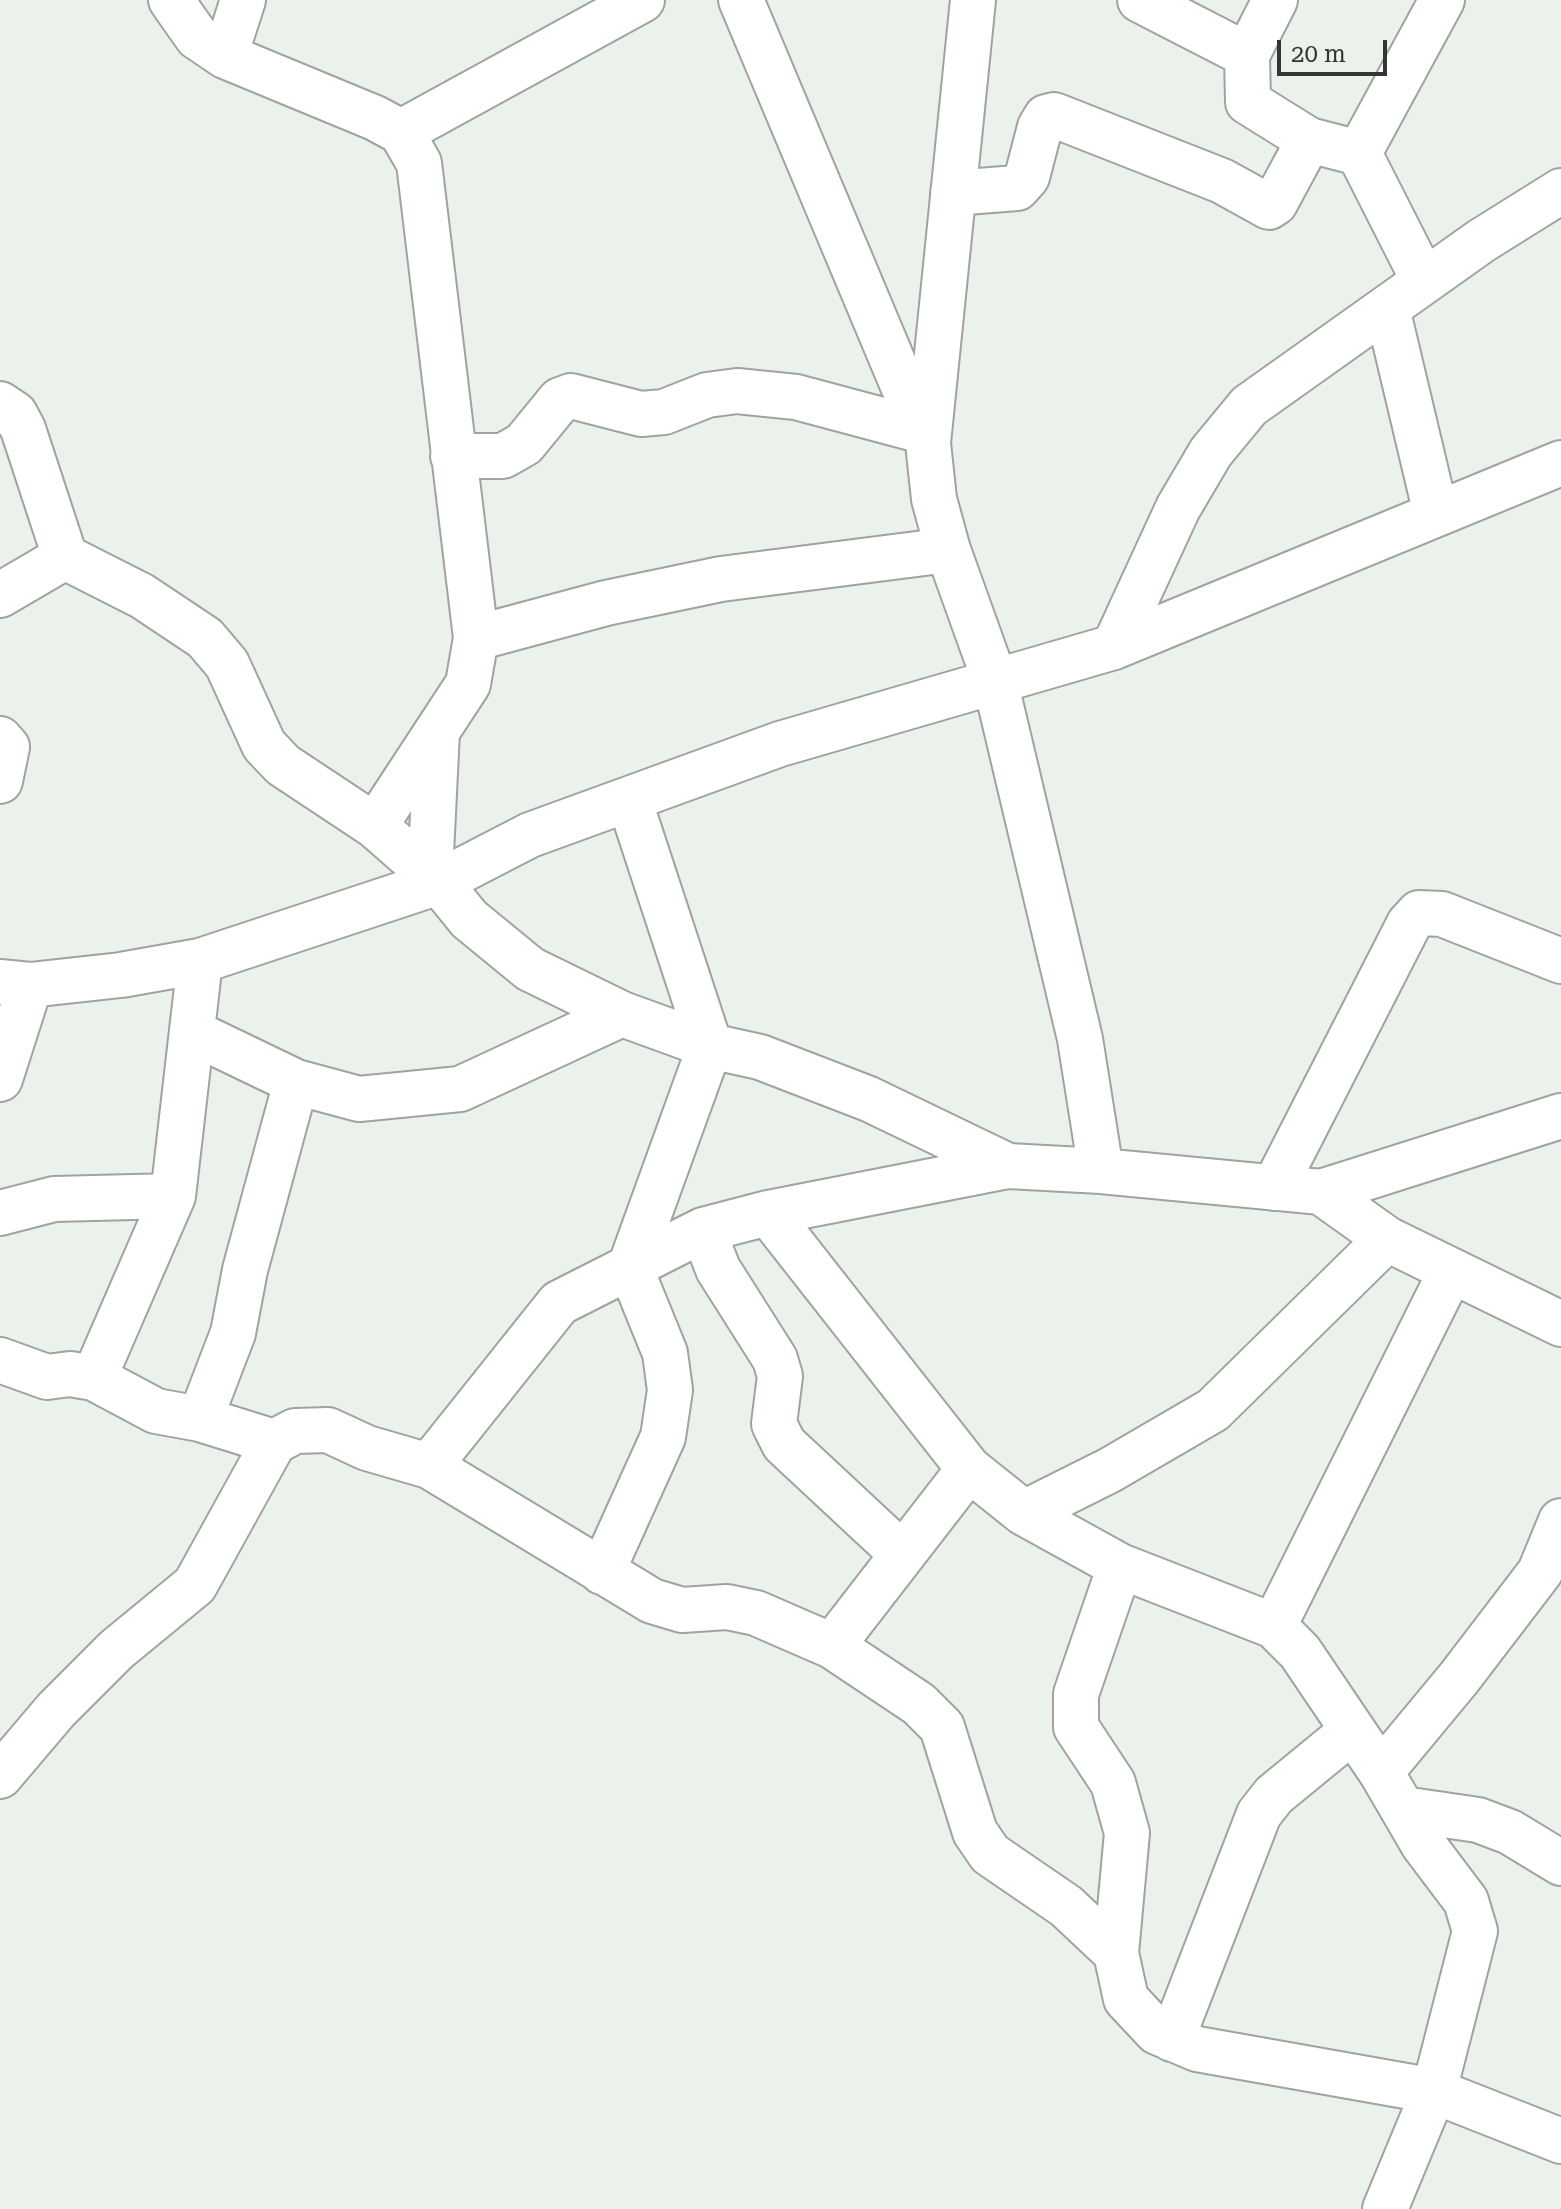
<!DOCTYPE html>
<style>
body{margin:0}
#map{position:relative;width:1561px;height:2209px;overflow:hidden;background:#ebf1eb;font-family:"Roboto Serif",serif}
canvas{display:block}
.scale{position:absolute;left:1277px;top:40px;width:110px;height:36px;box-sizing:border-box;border:4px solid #333633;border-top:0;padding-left:10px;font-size:24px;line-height:28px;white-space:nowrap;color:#333633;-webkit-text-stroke:6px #ebf1eb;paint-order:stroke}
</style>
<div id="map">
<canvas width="1561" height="2209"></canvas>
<div class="scale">20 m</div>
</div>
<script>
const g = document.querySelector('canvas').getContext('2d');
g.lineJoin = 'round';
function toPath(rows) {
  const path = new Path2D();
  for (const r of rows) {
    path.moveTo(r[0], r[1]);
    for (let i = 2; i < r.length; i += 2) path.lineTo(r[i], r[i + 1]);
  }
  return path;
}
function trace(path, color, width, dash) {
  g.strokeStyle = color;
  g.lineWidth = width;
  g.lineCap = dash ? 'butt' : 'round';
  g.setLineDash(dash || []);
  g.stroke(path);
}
const minor = toPath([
 [171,0,197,37,225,56,375,118,401,132,419,163,476,638,468,684,375,826],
 [741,0,925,438],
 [973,0,928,443,934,499,948,550,995,681,1080,1039,1101,1171],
 [1140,0,1247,55],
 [1275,0,1247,55,1248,102,1309,140,1359,153,1424,281],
 [225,56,243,0],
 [401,132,642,0],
 [1359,153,1442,0],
 [953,193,1017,188,1027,177,1040,127,1046,117,1054,115,1222,181,1269,207,1275,203,1309,140],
 [1387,308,1436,514],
 [0,404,15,414,23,429,65,557,142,596,205,638,227,664,264,745,283,765,375,826,439,882,469,919,530,969,622,1014,710,1046,760,1057,869,1099,1008,1166,1101,1171,1321,1192,1561,1116],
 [453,456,503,456,524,444,560,400,571,396,641,414,664,412,707,395,737,391,796,397,923,431],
 [0,595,65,557],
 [476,638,606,603,721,579,948,550],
 [1114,647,1178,508,1211,452,1249,406,1481,241,1561,191],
 [0,739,7,747,0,781],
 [430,874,437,732],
 [0,982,30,985,121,975,200,961,439,882,530,835,780,744,1114,647,1561,463],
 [192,1032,296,1082,359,1099,460,1089,622,1014],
 [0,1079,30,985],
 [1274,1188,1409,924,1419,913,1442,914,1561,961],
 [1321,1192,1387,1239,1561,1324],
 [0,1213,54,1199,173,1196],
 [768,1213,969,1469,1024,1513,1120,1566,1274,1626,1300,1652,1381,1772,1423,1844,1466,1901,1475,1931,1434,2091,1385,2209],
 [703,1230,718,1269,775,1359,780,1376,774,1424,784,1444,902,1554],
 [0,1360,47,1377,70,1374,94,1378,156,1411,200,1419,274,1442,295,1431,328,1430,367,1448,429,1466,652,1601,682,1610,727,1607,756,1613,832,1646,919,1704,942,1727,975,1832,990,1854,1066,1906,1116,1953],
 [94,1378,173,1196,200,961],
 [200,1419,233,1333,245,1270,296,1082],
 [429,1466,559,1303,703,1230,768,1213,1008,1166],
 [1024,1513,1110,1470,1213,1410,1387,1239],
 [1120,1566,1076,1694,1076,1727,1113,1783,1127,1833,1116,1953,1126,1999,1157,2032,1197,2049,1434,2091,1561,2141],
 [602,1572,663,1437,670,1390,665,1353,630,1267,710,1046,629,799],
 [1274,1626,1451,1271],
 [832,1646,969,1469],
 [1381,1772,1459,1678,1540,1572,1561,1521],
 [0,1776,56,1710,116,1650,195,1585,274,1442],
 [1403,1809,1478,1820,1510,1832,1561,1863],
 [1172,2039,1259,1814,1274,1795,1352,1731]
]);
trace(minor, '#9ea49e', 48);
trace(minor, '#fff', 44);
</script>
